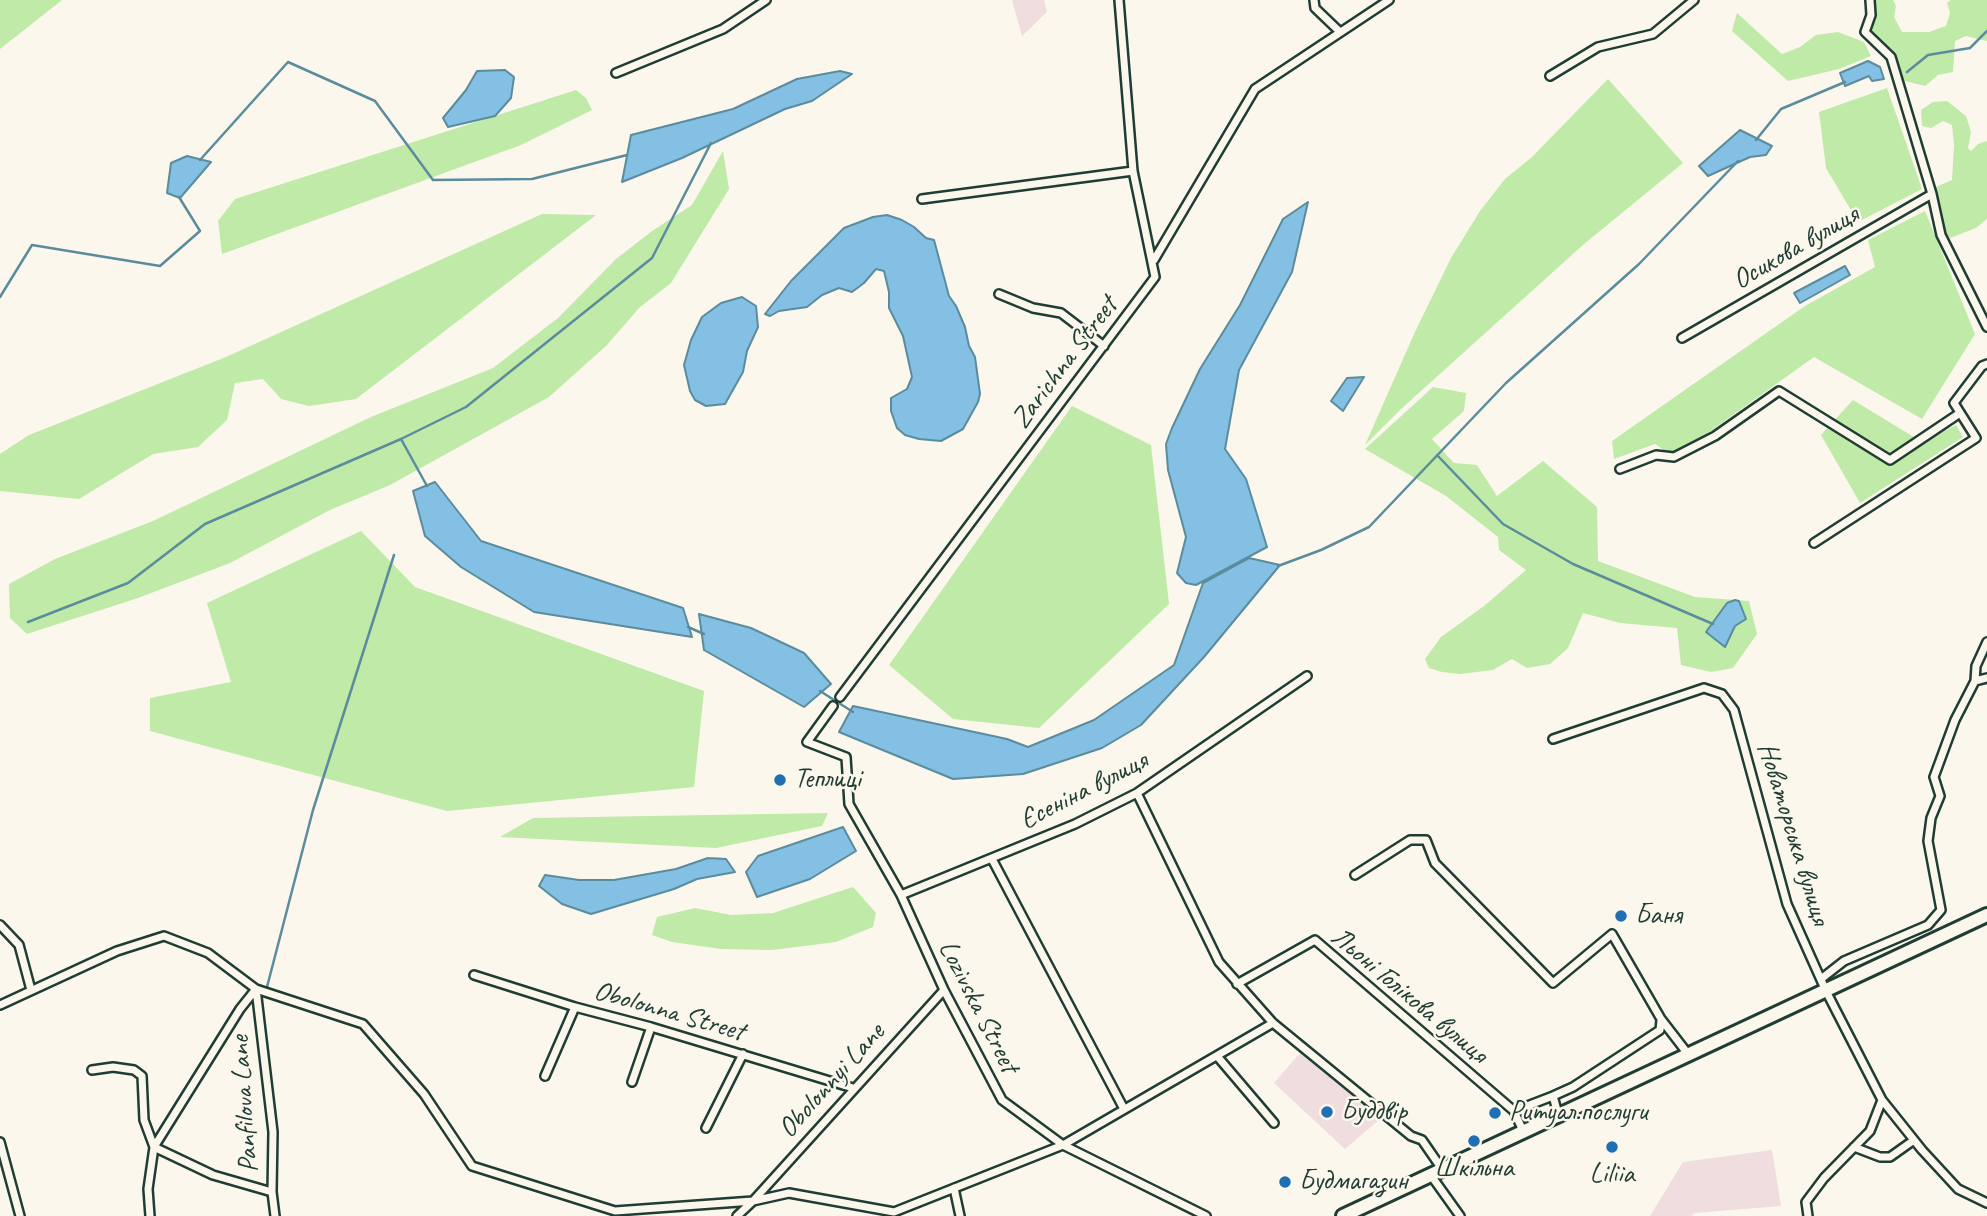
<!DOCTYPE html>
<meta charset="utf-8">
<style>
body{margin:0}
canvas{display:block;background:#fbf7ec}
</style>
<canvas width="1987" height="1216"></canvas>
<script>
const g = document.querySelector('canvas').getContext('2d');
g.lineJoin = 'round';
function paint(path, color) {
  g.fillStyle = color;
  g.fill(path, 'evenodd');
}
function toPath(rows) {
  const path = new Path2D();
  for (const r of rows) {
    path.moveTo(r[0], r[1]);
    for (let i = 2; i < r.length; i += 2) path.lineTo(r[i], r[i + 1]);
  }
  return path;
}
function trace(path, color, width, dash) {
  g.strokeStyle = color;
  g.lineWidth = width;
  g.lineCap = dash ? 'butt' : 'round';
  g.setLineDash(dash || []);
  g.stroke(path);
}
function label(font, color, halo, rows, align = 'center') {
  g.font = font + ' Caveat,sans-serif';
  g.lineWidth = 5;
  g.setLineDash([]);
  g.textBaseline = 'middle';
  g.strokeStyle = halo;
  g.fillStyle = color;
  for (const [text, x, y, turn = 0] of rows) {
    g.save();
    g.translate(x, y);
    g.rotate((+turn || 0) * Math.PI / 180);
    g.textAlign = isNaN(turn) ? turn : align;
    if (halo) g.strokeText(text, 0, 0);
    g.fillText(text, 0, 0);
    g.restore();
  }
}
paint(toPath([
 [1012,0,1044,0,1047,12,1022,36],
 [1300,1053,1380,1119,1345,1149,1274,1083],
 [1772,1150,1781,1206,1694,1213,1692,1216,1650,1216,1683,1162]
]), '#efdddf');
paint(toPath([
 [0,0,62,0,0,49],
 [1870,0,1893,0,1896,6,1894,17,1902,32,1929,32,1946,26,1950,13,1947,3,1951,0,1987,0,1987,41,1966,36,1955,41,1953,72,1938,75,1925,86,1897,79,1891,57,1865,32],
 [1737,13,1782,54,1800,47,1816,35,1838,32,1864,42,1871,56,1839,69,1788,81,1732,31],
 [1608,79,1683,163,1584,244,1401,409,1365,445,1415,332,1451,258,1480,211,1505,179,1532,157],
 [1887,88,1922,189,1858,222,1826,168,1819,112],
 [576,90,586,98,592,110,521,145,222,254,218,221,235,199],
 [1947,101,1966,116,1971,132,1968,148,1971,151,1978,144,1987,141,1987,219,1976,228,1950,238,1944,230,1931,189,1952,180,1954,145,1952,125,1943,121,1931,128,1922,126,1921,110,1933,102],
 [723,151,729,189,671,283,639,308,607,345,549,397,390,485,330,510,230,563,138,598,27,634,10,618,9,584,55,559,153,521,371,417,493,368,558,318,616,259,652,231,692,205],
 [1925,211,1975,334,1922,419,1814,357,1674,457,1655,444,1614,459,1612,441,1805,306,1875,267,1868,240],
 [542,214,596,215,356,399,309,406,281,399,263,379,235,383,227,420,198,447,153,454,79,499,0,491,0,454,29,435,226,357],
 [1433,387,1466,393,1464,411,1432,439,1454,463,1477,465,1497,496,1543,461,1597,507,1598,561,1695,597,1749,601,1757,634,1733,668,1711,672,1681,665,1677,628,1620,623,1583,613,1568,648,1550,664,1527,668,1512,659,1493,670,1460,674,1442,672,1429,668,1425,659,1441,637,1484,606,1526,570,1499,550,1498,537,1446,496,1365,449],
 [1853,400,1922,442,1956,425,1963,437,1860,503,1821,435],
 [1072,406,1151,445,1169,604,1039,728,953,719,889,665],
 [361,531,415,587,704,691,694,787,447,811,150,731,150,698,231,682,207,603],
 [828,813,822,826,716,848,500,837,533,818],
 [853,887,876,913,873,927,836,942,772,950,721,949,672,942,652,935,657,917,695,908,731,915,773,913]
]), '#bfeaa7');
const water = toPath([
 [1868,61,1880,67,1884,79,1872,81,1869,76,1845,86,1840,73,1868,61],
 [505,70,514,77,511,98,495,116,448,127,443,118,466,90,477,71,505,70],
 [840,71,852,74,812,101,785,109,682,158,622,182,631,135,733,109,797,79,840,71],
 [1740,130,1772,146,1766,155,1750,157,1708,176,1699,166,1740,130],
 [187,156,211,162,180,198,167,193,171,163,187,156],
 [1308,202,1292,272,1239,370,1225,449,1246,479,1267,547,1196,585,1186,583,1177,573,1186,537,1168,470,1166,444,1172,428,1200,369,1240,305,1283,219,1308,202],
 [887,215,902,220,914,227,926,238,934,240,949,296,956,306,965,327,969,346,975,357,980,394,978,402,963,429,941,441,919,439,905,435,897,428,891,411,891,398,907,389,912,377,903,336,889,308,889,292,884,271,876,269,864,283,852,292,839,288,822,295,807,307,779,311,770,316,765,314,791,281,844,228,873,217,887,215],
 [1845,266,1850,275,1800,303,1794,293,1845,266],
 [742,297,756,306,758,327,747,351,743,372,725,404,706,406,695,400,690,391,684,365,691,340,702,317,721,303,742,297],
 [1364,377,1343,411,1331,401,1347,378,1364,377],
 [435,482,481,541,683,608,692,637,534,612,461,567,425,536,413,491,435,482],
 [1249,558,1280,565,1204,657,1141,725,1102,748,1023,774,953,779,839,732,853,706,1007,739,1028,747,1094,720,1174,665,1203,583,1249,558],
 [1735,600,1739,601,1746,619,1735,626,1725,647,1706,632,1727,603,1735,600],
 [699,614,751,628,804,653,831,684,804,707,704,650,699,614],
 [843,827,856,851,810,879,757,897,746,872,758,856,843,827],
 [708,858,726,859,735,872,697,879,674,889,591,914,562,904,539,886,545,875,579,880,614,880,676,869,708,858]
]);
paint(water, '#83c0e3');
trace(water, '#5b8c9d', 2);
trace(toPath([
 [1907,72,1928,55,1970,48,1987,31],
 [1756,140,1781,109,1845,82],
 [200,160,288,62,375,101,433,180,532,179,627,155],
 [0,297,32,245,160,266,200,231,179,197],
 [401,439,466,407,652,258,711,143],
 [1437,455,1503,524,1573,564,1713,624],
 [1278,566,1321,550,1369,527,1506,383,1639,264,1738,161],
 [28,622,128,583,205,524,401,439,427,486],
 [688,627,704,634],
 [820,691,853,712],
 [267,987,313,810,394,555]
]), '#5b8c9d', 2.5);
const street = toPath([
 [1314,0,1315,8,1340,32],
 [1870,0,1871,15,1865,32,1891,57,1932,194,1941,235,1987,327],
 [616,73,723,29,766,0],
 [1550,76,1598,47,1653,34,1694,0],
 [922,199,1133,171],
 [1154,260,1255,89,1389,0],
 [999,294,1033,308,1061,313,1104,346],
 [1682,338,1932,194],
 [1620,469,1656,455,1674,457,1715,436,1779,391,1890,460,1960,413],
 [1814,543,1976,438,1954,403,1982,366,1987,364],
 [1975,681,1987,678],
 [840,697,1155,277,1133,171,1119,0],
 [833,706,807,742,846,757,849,804,901,895,944,990,1002,1100,1063,1145,1206,1216],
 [1553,739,1704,688,1722,694,1734,710,1787,904,1826,991,1882,1100,1870,1131,1824,1178,1806,1202,1808,1216],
 [1137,793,1219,962,1273,1023,1411,1136,1422,1140,1442,1169],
 [992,859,1124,1109],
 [1355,875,1410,840,1426,840,1435,863,1553,983,1612,934,1661,1019,1688,1054],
 [901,895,1075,824,1137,793,1307,676],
 [0,925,19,945,31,990],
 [474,975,575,1007,651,1027,853,1088],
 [1821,979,1844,961,1928,925,1941,910,1928,841,1931,818,1940,796,1934,777,1955,720,1975,681,1976,666,1987,642],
 [1237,984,1315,940,1514,1111,1523,1131],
 [256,989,273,1132,272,1192,275,1216],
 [0,1005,117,951,164,936,208,953,256,989,363,1024,424,1094,472,1166,615,1211,753,1201,789,1193,894,1212,1063,1145,1273,1023],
 [1217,1056,1274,1123],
 [92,1070,113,1067,134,1070,142,1076,144,1120,154,1147,213,1175,272,1192],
 [545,1076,575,1007],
 [632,1082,651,1027],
 [1882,1100,1922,1150,1958,1189,1987,1203],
 [1514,1111,1553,1096],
 [1558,1114,1553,1096,1573,1087,1660,1030,1661,1020],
 [706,1128,743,1054],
 [0,1142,20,1216],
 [1854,1147,1880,1157,1890,1157,1914,1140],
 [1430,1174,1460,1216],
 [954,1188,960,1216],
 [150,1216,148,1189,154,1147,240,1009,256,989],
 [737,1216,753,1201,944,990]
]);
const highway = toPath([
 [1343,1216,1987,915]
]);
trace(street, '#1f3d34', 12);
trace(highway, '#1f3d34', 18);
trace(street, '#fbf7ec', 7);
trace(highway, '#fbf7ec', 12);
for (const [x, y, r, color] of [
 [780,780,7,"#1f6fb2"],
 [1621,916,7,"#1f6fb2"],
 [1327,1112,7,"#1f6fb2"],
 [1495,1113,7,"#1f6fb2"],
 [1474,1141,7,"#1f6fb2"],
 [1612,1147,7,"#1f6fb2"],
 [1285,1182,7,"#1f6fb2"]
]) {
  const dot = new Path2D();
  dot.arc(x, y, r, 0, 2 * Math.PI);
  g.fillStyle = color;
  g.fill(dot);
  trace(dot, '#fbf7ec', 2.5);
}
label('28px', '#1f3d34', '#fbf7ec', [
 ["Осикова вулиця",1796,248,-30],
 ["Zarichna Street",1065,363,-53],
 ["Єсеніна вулиця",1084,791,-27],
 ["Новаторська вулиця",1793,834,73],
 ["Льоні Голікова вулиця",1409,996,40],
 ["Lozivska Street",978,1007,63],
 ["Obolonna Street",669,1012,16],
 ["Obolonnyi Lane",832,1081,-48],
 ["Panfilova Lane",245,1104,-94]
]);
label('28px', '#1f3d34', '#fbf7ec', [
 ["Теплиці",794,780],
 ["Баня",1635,916],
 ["Буддвір",1341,1112],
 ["Ритуал.послуги",1509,1113],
 ["Шкільна",1474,1169,"center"],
 ["Liliia",1612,1175,"center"],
 ["Будмагазин",1299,1182]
], 'left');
</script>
